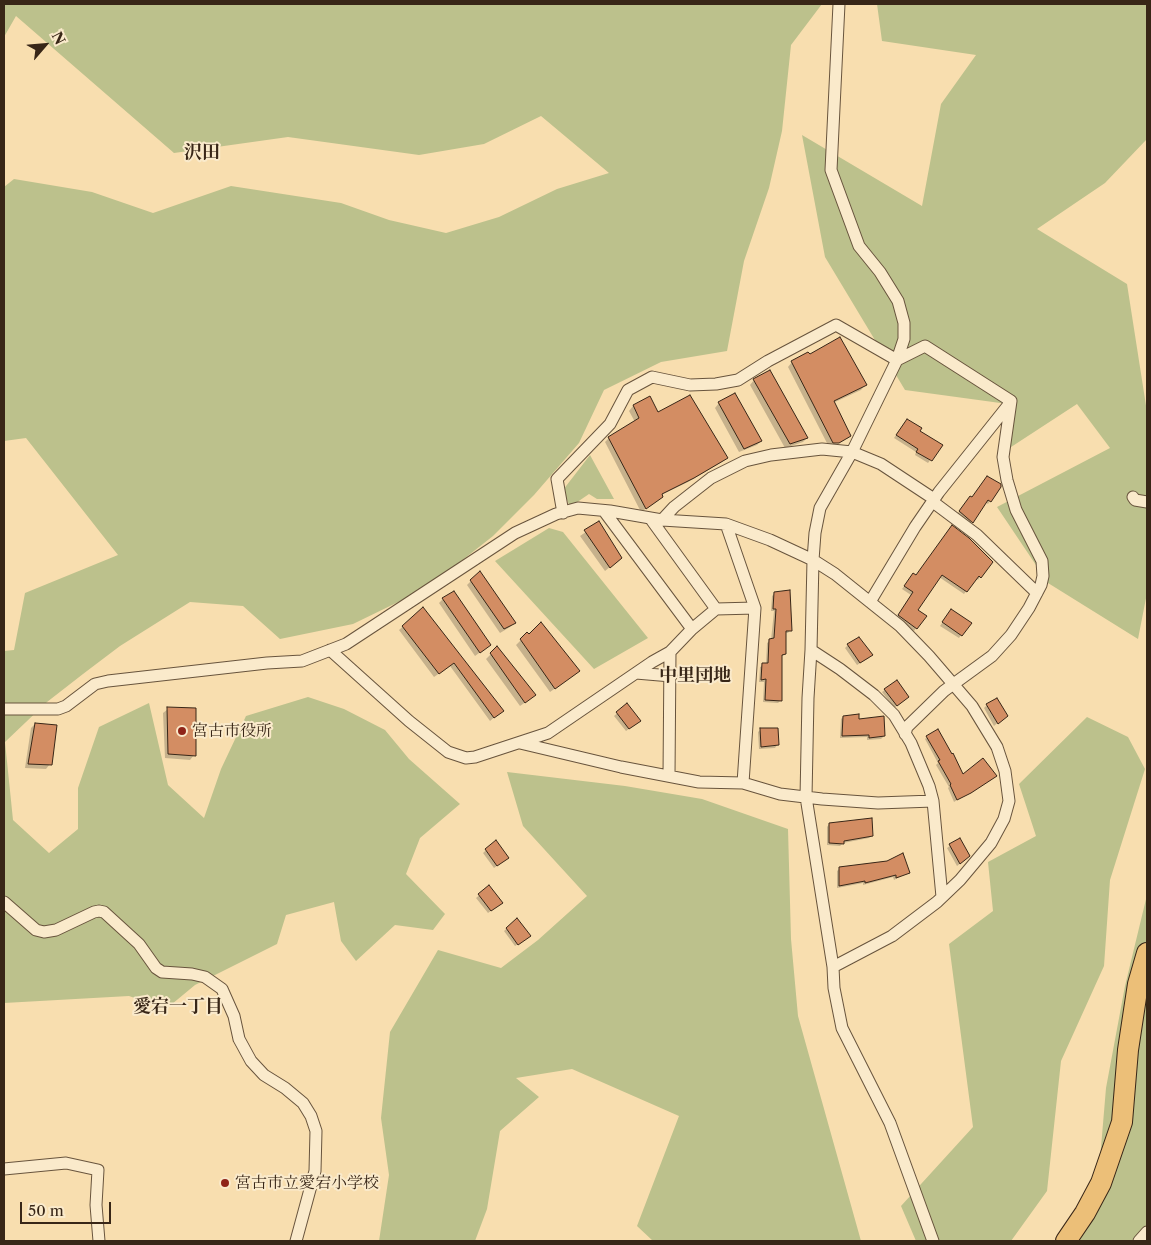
<!DOCTYPE html>
<meta charset="utf-8">
<style>
body{margin:0}
#map{position:relative;width:1151px;height:1245px;overflow:hidden;background:#f8deaf;font-family:"Libre Caslon Text",serif}
canvas{display:block}
.frame{position:absolute;inset:0;border:5px solid #382617;pointer-events:none}
.north{position:absolute;left:20px;top:20px;width:50px;height:50px;-webkit-text-stroke:4px #faeacb;paint-order:stroke;rotate:63deg;font-size:14px;font-weight:700;line-height:20px;text-align:center;color:#382617}
.north::after{content:'';display:block;margin:auto;width:18px;height:22px;background:#382617;clip-path:polygon(50% 0,100% 100%,50% 72%,0 100%)}
.scale{position:absolute;left:20px;top:1202px;width:91px;height:22px;box-sizing:border-box;border:2px solid #382617;border-top:0;padding-left:6px;font-size:15px;line-height:18px;white-space:nowrap;color:#382617;-webkit-text-stroke:4px #faeacb;paint-order:stroke}
</style>
<div id="map">
<canvas width="1151" height="1245"></canvas>
<div class="frame"></div>
<div class="north">N</div>
<div class="scale">50 m</div>
</div>
<script>
const g = document.querySelector('canvas').getContext('2d');
g.lineJoin = 'round';
function paint(path, color) {
  g.fillStyle = color;
  g.fill(path, 'evenodd');
}
function toPath(rows) {
  const path = new Path2D();
  for (const r of rows) {
    path.moveTo(r[0], r[1]);
    for (let i = 2; i < r.length; i += 2) path.lineTo(r[i], r[i + 1]);
  }
  return path;
}
function trace(path, color, width, dash) {
  g.strokeStyle = color;
  g.lineWidth = width;
  g.lineCap = dash ? 'butt' : 'round';
  g.setLineDash(dash || []);
  g.stroke(path);
}
function label(font, color, halo, rows, align = 'center') {
  g.font = font + ' "Libre Caslon Text","Noto Serif JP",serif';
  g.lineWidth = 4;
  g.setLineDash([]);
  g.textBaseline = 'middle';
  g.strokeStyle = halo;
  g.fillStyle = color;
  for (const [text, x, y, turn = 0] of rows) {
    g.save();
    g.translate(x, y);
    g.rotate((+turn || 0) * Math.PI / 180);
    g.textAlign = isNaN(turn) ? turn : align;
    if (halo) g.strokeText(text, 0, 0);
    g.fillText(text, 0, 0);
    g.restore();
  }
}
paint(toPath([
 [4,4,822,4,791,45,782,131,769,188,744,261,727,351,661,362,604,390,579,443,534,495,493,536,427,588,353,624,280,639,243,606,190,602,120,646,83,674,47,702,5,742,13,820,49,853,78,829,78,788,99,727,149,703,168,785,204,818,221,769,246,716,308,697,344,709,385,730,409,759,460,804,420,838,406,874,445,914,433,930,395,925,356,961,341,941,334,902,286,915,277,944,195,985,166,1009,129,996,4,1003,4,651,14,650,25,593,118,555,26,438,4,441,4,187,14,179,92,192,153,213,231,186,341,203,389,220,446,233,499,217,557,189,609,173,541,116,484,144,419,155,288,137,174,153,16,16,4,37],
 [877,4,1147,4,1147,139,1105,183,1037,229,1127,284,1147,412,1147,593,1138,639,1048,583,997,507,1110,448,1077,404,1008,449,1015,405,905,390,825,257,802,135,922,206,941,104,976,55,882,41],
 [590,455,614,499,597,499,589,494,570,507,563,490],
 [549,528,563,532,648,638,594,669,495,561],
 [1087,717,1128,737,1145,769,1110,880,1104,966,1061,1061,1047,1191,1011,1241,916,1241,901,1206,973,1127,949,944,993,911,988,862,1036,836,1019,784],
 [507,772,625,786,702,799,788,829,791,939,798,1016,861,1241,653,1241,637,1226,679,1116,572,1069,516,1078,539,1097,500,1131,487,1209,475,1241,379,1241,389,1175,381,1118,390,1032,438,950,501,968,538,940,587,896,523,826],
 [1147,895,1147,1241,1060,1241,1096,1207,1106,1088,1125,986]
]), '#bcc18c');
paint(toPath([
 [792,362,865,385,861,390,833,403,850,436,847,439,847,437,829,447,788,367],
 [754,380,807,438,803,442,785,448,750,385],
 [649,398,658,414,726,457,722,462,688,482,661,495,657,501,641,512,605,442,609,438,635,422,629,411,633,406],
 [719,403,761,441,757,445,739,452,715,408],
 [904,423,941,446,928,463,915,455,916,452,894,438],
 [984,481,990,501,988,504,985,502,970,524,957,514,967,500,972,498],
 [599,523,616,562,605,571,580,536],
 [949,530,980,577,978,580,976,578,964,594,939,577,916,610,916,628,914,631,896,618,911,595,902,589,911,577,916,576],
 [471,581,515,622,510,627,500,633,467,585],
 [775,593,790,630,788,633,784,633,785,654,781,657,781,700,778,703,763,702,764,682,759,682,760,667,766,664,767,643,771,640,774,611,771,611,772,596],
 [443,599,490,645,475,656,439,603],
 [423,609,498,714,490,721,450,666,434,677,399,630],
 [948,614,961,635,959,638,940,626],
 [527,634,574,675,550,692,516,645],
 [848,645,869,658,857,665,845,648],
 [497,648,530,699,520,706,486,659],
 [896,682,905,700,894,708,882,692],
 [627,705,636,724,626,731,614,716],
 [987,705,1003,718,994,726,984,708],
 [168,709,194,755,190,760,165,758,163,713],
 [843,717,857,720,884,736,881,739,867,740,867,737,840,738,841,719],
 [35,724,50,764,46,769,25,768,31,728],
 [761,729,777,745,775,748,759,749,758,732],
 [927,737,963,776,993,778,954,802,948,788,949,787,936,765,938,763,925,739],
 [829,824,872,835,869,838,843,843,840,846,827,845,827,827],
 [959,840,966,859,957,866,947,848],
 [496,841,505,860,494,868,483,853],
 [840,868,909,872,894,880,893,877,863,885,863,883,837,888,837,871],
 [489,887,499,905,488,913,476,898],
 [517,920,526,939,515,946,504,931]
]), '#0003');
const building = toPath([
 [840,337,867,385,834,401,851,436,839,443,833,443,791,361,808,352,810,354,840,337],
 [770,370,808,438,790,444,753,379,770,370],
 [735,393,762,441,744,449,718,402,735,393],
 [690,395,728,458,694,478,662,494,663,497,646,509,608,437,639,418,633,405,650,396,658,412,690,395],
 [907,419,922,428,920,431,943,445,932,461,916,452,918,449,896,435,907,419],
 [987,476,1001,484,1001,487,991,502,988,500,973,523,959,511,970,496,972,497,987,476],
 [599,521,622,558,610,568,584,530,599,521],
 [952,525,969,538,993,562,981,578,979,576,967,592,942,575,918,610,927,616,917,629,898,615,913,592,904,586,913,573,916,575,952,525],
 [480,571,516,623,504,629,470,580,480,571],
 [790,590,792,631,786,631,786,654,782,655,782,701,765,700,766,679,761,680,762,663,768,663,769,639,774,638,776,609,773,609,774,592,790,590],
 [454,591,491,645,480,653,442,598,454,591],
 [423,607,504,711,494,718,454,663,439,674,402,626,423,607],
 [951,609,972,623,962,636,942,622,951,609],
 [541,622,580,671,555,689,520,639,527,632,529,634,541,622],
 [859,637,873,655,860,663,847,644,859,637],
 [497,646,536,695,525,703,490,653,497,646],
 [897,680,909,697,897,706,884,689,897,680],
 [997,698,1008,716,998,724,986,704,997,698],
 [627,703,641,721,629,729,616,712,627,703],
 [167,707,196,708,196,756,168,754,167,707],
 [859,714,859,719,884,716,885,736,869,738,869,735,842,736,843,716,859,714],
 [35,723,57,725,52,765,28,764,35,723],
 [760,728,778,728,779,745,761,747,760,728],
 [938,729,952,754,953,753,963,774,983,758,997,776,971,793,957,800,950,785,951,784,938,761,940,760,926,736,938,729],
 [872,818,873,836,844,841,844,844,829,843,829,823,872,818],
 [960,838,970,856,960,864,949,844,960,838],
 [496,840,509,858,497,866,485,849,496,840],
 [903,853,910,873,896,878,896,875,865,883,865,881,839,886,839,867,887,861,903,853],
 [489,885,503,903,491,911,478,894,489,885],
 [517,918,531,936,518,945,506,928,517,918]
]);
paint(building, '#d38d63');
trace(building, '#382617', 1);
const minor = toPath([
 [839,4,831,170,859,246,880,272,898,301,904,323,904,339,897,360,852,452,820,508,815,533,813,560,811,650,808,698,806,797,833,967,834,988,842,1028,890,1123,933,1241],
 [1133,497,1135,500,1147,502],
 [933,502,977,535,1037,593],
 [604,511,692,629],
 [563,513,557,479,610,424,628,390,652,377,690,385,716,384,738,380,768,361,836,325,897,360,925,346,1011,401],
 [650,518,716,609],
 [662,520,674,507,711,478,745,461,771,455,822,449,852,452,881,464,934,499],
 [726,524,755,608,743,783],
 [870,602,915,527,939,492,1010,403],
 [330,650,409,721,448,752,466,758,475,757,548,733,652,662,670,652,692,629,716,609,755,608],
 [811,650,840,669,874,695,894,715,911,743,929,786,933,801,942,897],
 [636,673,671,676],
 [4,709,58,709,66,706,95,684,108,681,267,663,302,661,346,644,515,533,556,514,578,508,610,511,662,520,726,524,770,540,813,560,835,574,900,626,929,656,972,706,997,747,1005,771,1009,801,1004,819,991,843,960,880,937,902,892,936,833,967],
 [905,734,907,727,944,691,992,656,1011,635,1029,608,1041,585,1043,576,1042,561,1016,510,1007,480,1003,457,1011,401],
 [520,743,621,767,699,782,743,783,780,794,822,799,878,803,933,801],
 [669,776,670,652],
 [4,902,36,930,44,932,56,930,94,912,99,911,104,912,139,944,156,968,162,972,192,974,205,977,222,989,234,1016,239,1039,251,1061,264,1075,285,1088,303,1103,311,1116,316,1131,315,1171,296,1241],
 [4,1169,66,1163,98,1170,96,1205,99,1241],
 [1139,1241,1147,1232]
]);
const trunk = toPath([
 [1066,1241,1085,1213,1101,1183,1122,1122,1128,1050,1138,984,1147,953]
]);
trace(minor, '#68543d', 13);
trace(trunk, '#382617', 22);
trace(minor, '#faeacb', 11);
trace(trunk, '#ecbf78', 20);
for (const [x, y, r, color] of [
 [182,731,5,"#8f2418"],
 [225,1183,5,"#8f2418"]
]) {
  const dot = new Path2D();
  dot.arc(x, y, r, 0, 2 * Math.PI);
  g.fillStyle = color;
  g.fill(dot);
  trace(dot, '#faeacb', 2);
}
label('16px', '#382617', '#faeacb', [
 ["宮古市役所",192,731],
 ["宮古市立愛宕小学校",235,1183]
], 'left');
label('bold 18px', '#382617', '#faeacb', [
 ["沢田",202,153],
 ["中里団地",695,676],
 ["愛宕一丁目",178,1007]
]);
</script>
